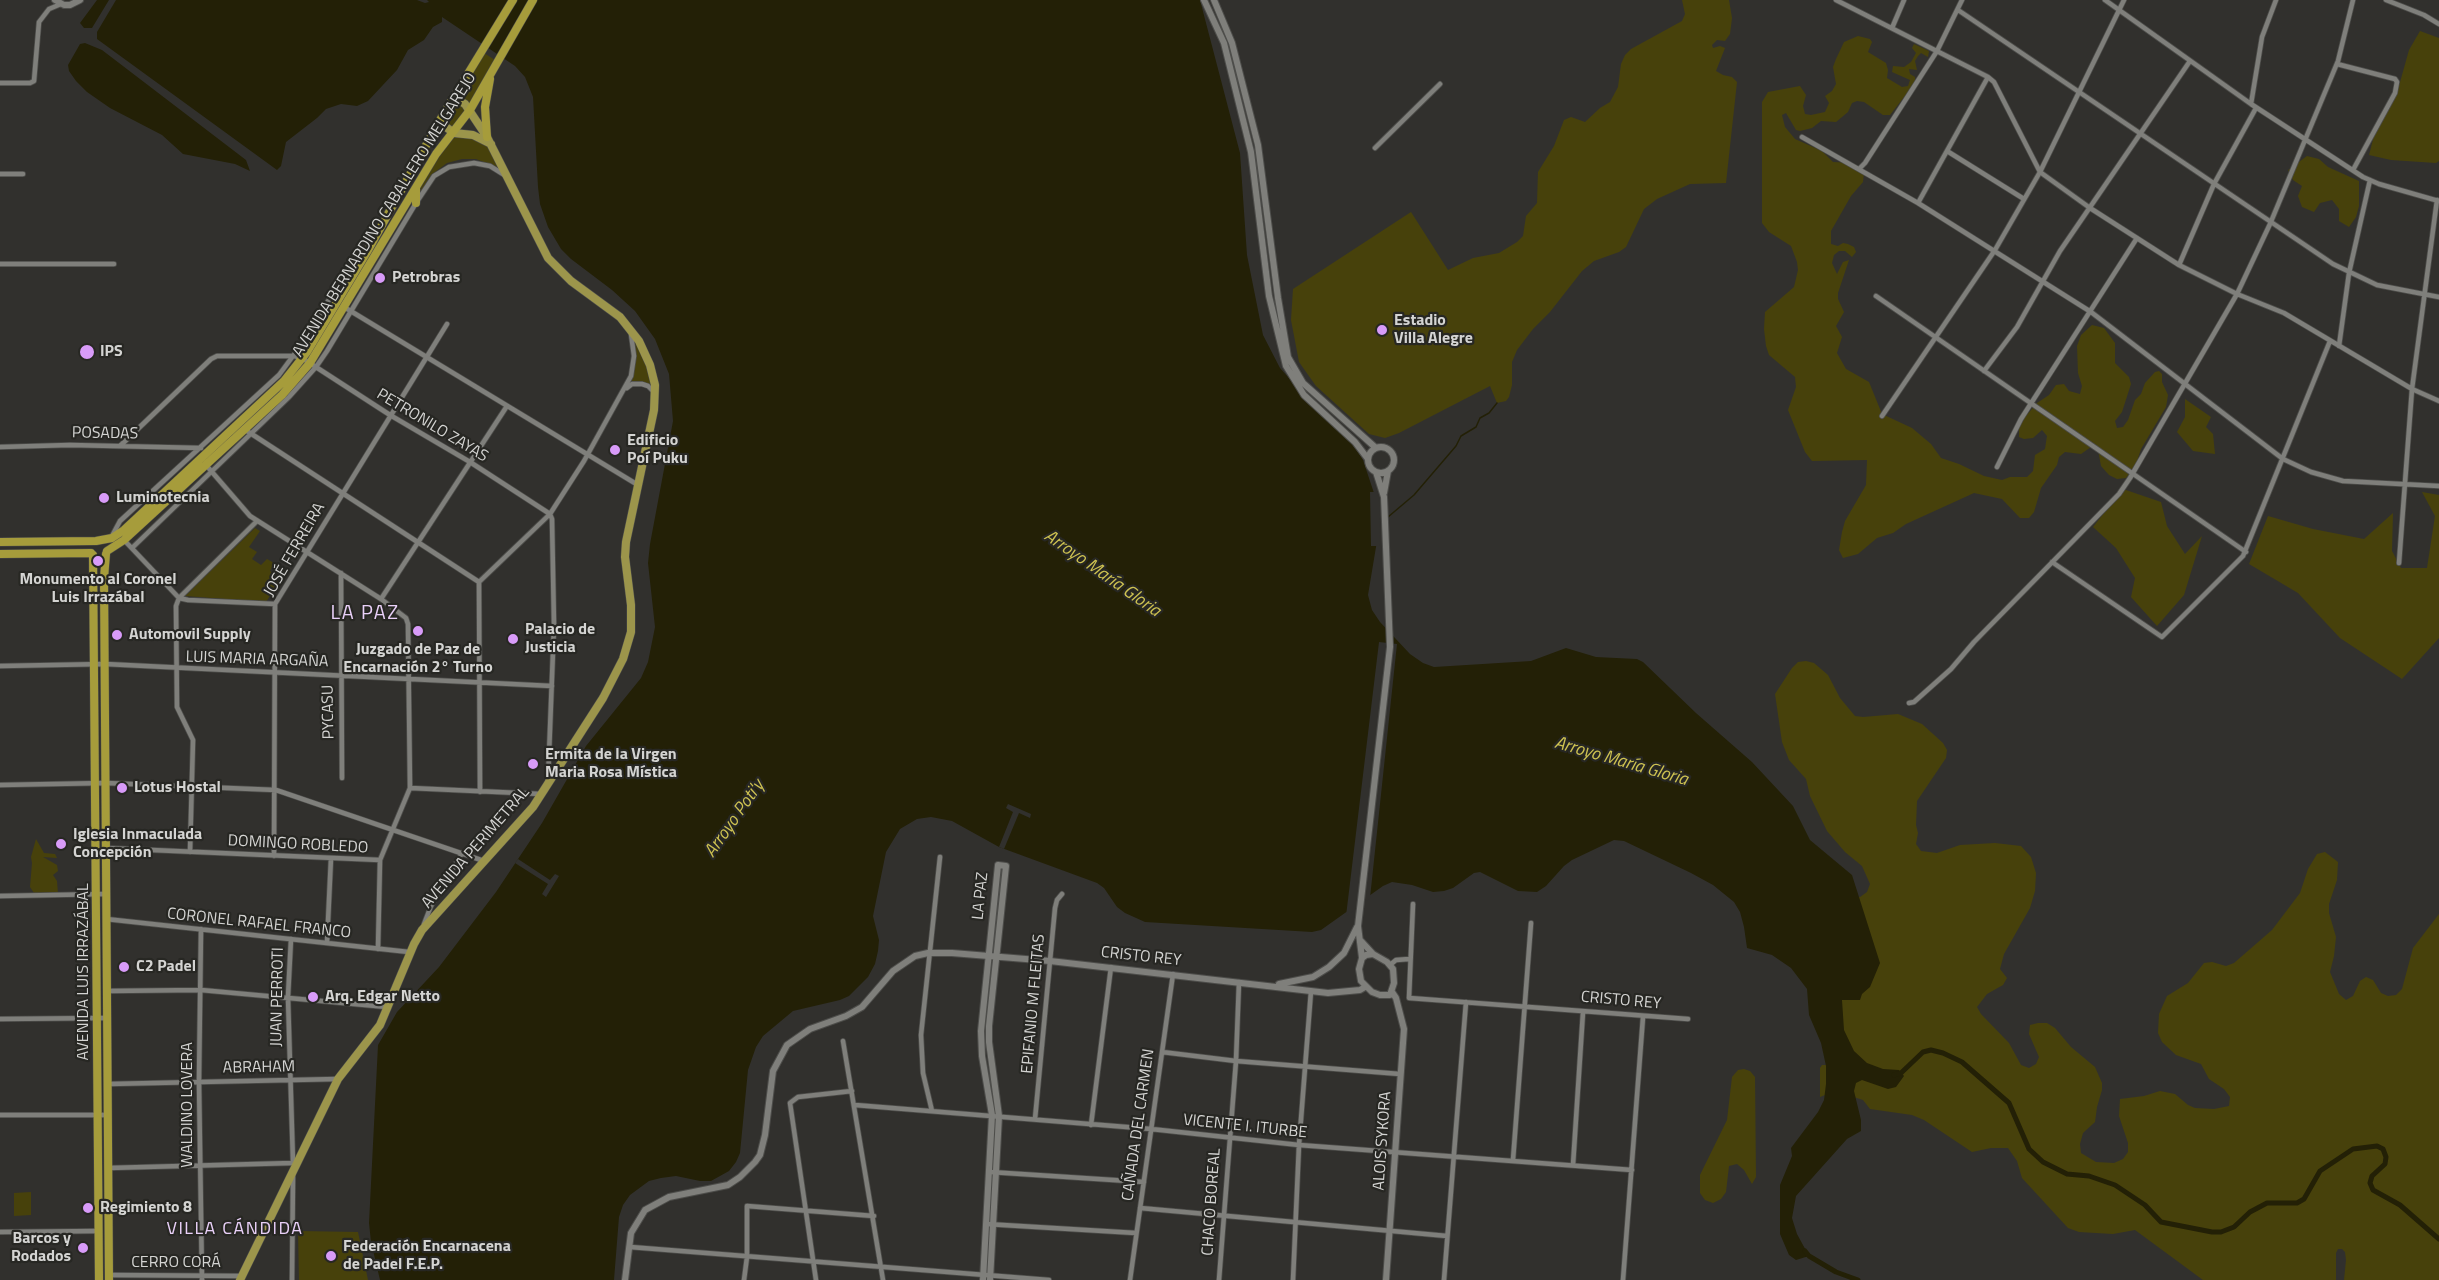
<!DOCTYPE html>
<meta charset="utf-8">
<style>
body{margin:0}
canvas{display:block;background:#31302d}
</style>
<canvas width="2439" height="1280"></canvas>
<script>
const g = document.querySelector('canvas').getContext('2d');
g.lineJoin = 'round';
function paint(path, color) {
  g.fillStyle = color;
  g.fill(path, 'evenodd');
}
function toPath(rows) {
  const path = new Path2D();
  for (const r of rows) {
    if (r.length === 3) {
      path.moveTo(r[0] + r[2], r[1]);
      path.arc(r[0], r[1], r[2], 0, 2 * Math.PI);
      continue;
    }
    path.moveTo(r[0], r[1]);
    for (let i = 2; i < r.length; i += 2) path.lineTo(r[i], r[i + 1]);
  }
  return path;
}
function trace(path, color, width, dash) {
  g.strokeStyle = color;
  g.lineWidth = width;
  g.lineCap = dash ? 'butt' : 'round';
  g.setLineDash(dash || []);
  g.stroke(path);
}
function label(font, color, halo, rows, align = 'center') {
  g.font = font + ' "Titillium Web",sans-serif';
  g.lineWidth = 4.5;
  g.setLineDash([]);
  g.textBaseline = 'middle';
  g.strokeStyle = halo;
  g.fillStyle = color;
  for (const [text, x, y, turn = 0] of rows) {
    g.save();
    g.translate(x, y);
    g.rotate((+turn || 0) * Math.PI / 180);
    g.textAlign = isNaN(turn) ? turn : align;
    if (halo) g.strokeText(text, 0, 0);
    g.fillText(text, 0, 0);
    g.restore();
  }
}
paint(toPath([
 [1682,0,1729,0,1732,18,1730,34,1725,41,1717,40,1712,45,1713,48,1720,46,1725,48,1716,71,1723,75,1732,77,1737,82,1726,183,1690,184,1657,199,1644,209,1626,247,1619,252,1594,261,1582,271,1550,312,1533,329,1517,350,1512,362,1512,385,1509,397,1506,401,1497,403,1490,386,1399,433,1385,438,1369,434,1316,386,1299,362,1291,320,1293,289,1411,212,1448,270,1473,258,1499,253,1517,242,1523,236,1526,216,1537,203,1538,172,1554,146,1564,120,1571,117,1585,122,1600,108,1610,102,1618,87,1621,64,1625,55,1631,49,1682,21,1685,14],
 [2420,31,2439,38,2439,161,2436,163,2391,160,2369,155,2375,132,2397,93,2409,50],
 [1858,36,1870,39,1872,42,1868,52,1886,63,1888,70,1887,78,1902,87,1908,86,1910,80,1892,72,1893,66,1904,67,1911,62,1916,53,1912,48,1914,44,1929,51,1928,57,1921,53,1918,56,1915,61,1917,70,1909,69,1910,74,1915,77,1915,83,1890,115,1883,115,1864,102,1857,101,1852,103,1848,112,1836,122,1821,121,1812,128,1800,131,1796,130,1786,113,1782,115,1785,127,1795,139,1822,151,1833,162,1853,163,1863,169,1864,172,1863,182,1851,196,1831,231,1831,244,1838,246,1843,243,1848,244,1854,247,1856,252,1852,257,1845,251,1839,251,1834,255,1832,263,1837,274,1843,262,1849,260,1838,293,1838,299,1844,312,1836,326,1842,337,1837,353,1846,369,1869,382,1882,414,1912,428,1931,444,1941,458,1959,464,1984,476,2002,480,2010,477,2027,477,2033,471,2035,455,2045,449,2047,436,2042,430,2033,438,2024,439,2019,437,2019,424,2037,403,2049,395,2056,385,2064,384,2069,391,2080,394,2082,386,2078,373,2077,346,2081,335,2092,325,2104,328,2115,343,2115,363,2129,377,2131,384,2122,412,2115,421,2117,428,2123,427,2128,420,2135,400,2141,394,2145,383,2155,372,2159,371,2162,374,2162,382,2168,395,2166,407,2141,449,2136,464,2126,478,2117,479,2109,475,2101,466,2098,450,2091,447,2081,454,2065,452,2059,457,2057,465,2041,488,2034,512,2029,518,2020,518,2002,499,1974,493,1906,524,1893,533,1877,538,1858,554,1843,558,1839,550,1842,532,1845,521,1866,485,1867,460,1812,461,1805,452,1788,410,1796,387,1795,377,1769,355,1766,346,1764,329,1765,312,1794,287,1798,270,1797,262,1791,246,1769,232,1762,223,1762,102,1768,92,1800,86,1806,95,1803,106,1805,114,1811,115,1825,112,1829,103,1825,96,1832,91,1836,84,1833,67,1836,59,1844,42],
 [484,53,495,60,470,103,458,96],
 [454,102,462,106,465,110,453,129,442,121],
 [460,136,465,136,487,143,502,169,476,159,462,159,447,163,431,175,418,196,418,187,434,160,450,140],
 [2307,156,2319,159,2328,167,2359,181,2359,206,2356,217,2349,227,2339,221,2339,209,2332,200,2320,203,2314,212,2302,207,2298,196,2302,186,2293,180,2288,170],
 [634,340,642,351,652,388,629,385],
 [2185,399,2211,417,2206,427,2213,434,2215,454,2193,451,2177,432,2185,417],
 [2123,489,2161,502,2167,526,2185,554,2202,536,2184,595,2157,626,2131,597,2135,578,2116,548,2093,527],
 [2422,492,2439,495,2439,638,2402,679,2340,638,2298,593,2249,564,2268,516,2313,529,2364,539,2393,513,2392,551,2401,568,2427,568,2435,516],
 [255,528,260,531,249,547,257,552,252,559,261,565,267,559,274,563,270,571,281,579,266,602,185,596],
 [1806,661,1814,663,1828,675,1840,698,1855,716,1863,717,1898,714,1922,724,1943,743,1947,750,1946,758,1917,801,1916,825,1918,833,1916,844,1921,851,1937,853,1960,845,1995,843,2021,846,2031,857,2036,873,2035,891,2030,908,2004,954,2000,969,2007,978,2003,985,1987,994,1977,1007,1981,1014,2009,1043,2021,1065,2029,1068,2036,1064,2039,1057,2029,1034,2030,1025,2038,1023,2047,1023,2055,1028,2071,1047,2095,1067,2102,1083,2102,1090,2097,1107,2095,1122,2083,1133,2080,1144,2081,1153,2096,1162,2114,1163,2123,1159,2128,1152,2128,1143,2119,1116,2120,1099,2144,1096,2160,1091,2175,1094,2188,1105,2195,1108,2214,1109,2229,1106,2230,1097,2224,1089,2209,1079,2201,1064,2176,1055,2162,1042,2158,1033,2159,1014,2167,996,2188,983,2204,963,2212,962,2226,966,2234,963,2272,930,2300,893,2308,869,2317,854,2325,852,2338,862,2337,880,2329,904,2329,913,2336,937,2334,956,2330,972,2339,994,2346,1000,2353,996,2360,981,2366,977,2373,980,2381,993,2388,996,2396,995,2402,989,2413,948,2439,914,2439,1280,2344,1280,2346,1260,2345,1252,2342,1249,2338,1249,2336,1253,2336,1280,2203,1280,2135,1230,2113,1234,2079,1232,2068,1228,2022,1178,2017,1161,2008,1148,1991,1148,1972,1152,1924,1120,1912,1115,1870,1109,1863,1100,1835,1091,1820,1097,1820,1068,1822,1065,1831,1065,1837,1031,1851,898,1860,897,1867,892,1870,884,1862,866,1845,852,1827,831,1810,796,1806,779,1789,760,1782,742,1775,694,1792,668,1798,662],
 [36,839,44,853,55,854,57,858,43,857,57,865,58,871,53,875,57,881,58,894,34,893,30,887,32,863,31,857],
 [1744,1069,1750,1071,1755,1077,1756,1177,1752,1184,1744,1170,1737,1164,1729,1166,1726,1192,1721,1199,1713,1203,1705,1200,1700,1193,1700,1175,1727,1120,1732,1077,1738,1070],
 [31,1192,31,1215,14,1216,14,1193],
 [298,1231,358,1232,368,1280,299,1280]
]), '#47410b');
paint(toPath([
 [97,0,109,0,92,28,84,28,80,23],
 [116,0,417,0,425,3,429,2,427,0,1200,0,1240,153,1247,255,1263,335,1280,368,1296,386,1341,426,1363,460,1375,496,1378,535,1368,595,1372,610,1380,622,1410,654,1423,663,1434,667,1531,661,1566,648,1596,657,1637,659,1643,662,1696,713,1752,762,1793,806,1810,840,1852,875,1880,963,1870,987,1862,994,1860,1000,1842,1000,1844,1030,1854,1051,1867,1063,1883,1069,1899,1070,1904,1076,1896,1087,1888,1089,1862,1080,1856,1083,1854,1091,1861,1120,1861,1131,1847,1139,1796,1196,1792,1218,1797,1234,1809,1256,1796,1260,1789,1255,1780,1234,1780,1185,1792,1156,1791,1148,1818,1112,1824,1100,1826,1084,1826,1066,1821,1043,1809,1015,1807,989,1791,968,1772,955,1747,948,1744,927,1740,912,1734,902,1713,885,1691,873,1624,841,1614,840,1572,860,1564,866,1546,886,1537,892,1518,891,1480,872,1474,873,1453,888,1444,891,1433,892,1412,885,1392,882,1383,886,1321,930,1312,932,1145,922,1125,913,1117,907,1104,888,1097,883,999,847,952,821,931,817,917,819,900,829,886,852,873,916,879,940,878,951,875,964,868,977,849,996,840,1000,793,1011,763,1036,756,1047,748,1070,740,1153,736,1162,729,1171,711,1181,700,1181,676,1176,661,1178,649,1181,630,1195,623,1205,619,1217,614,1280,380,1280,371,1242,369,1223,378,1045,397,1012,439,967,496,892,542,823,586,746,641,678,648,662,655,627,648,563,650,544,673,421,669,374,655,339,635,311,612,290,571,259,561,249,548,227,540,204,538,187,533,97,525,77,515,66,442,17,442,22,433,27,424,40,408,50,397,70,368,101,357,106,341,104,326,109,317,118,286,142,281,166,277,170,97,39,97,32],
 [85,43,102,50,246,160,250,171,235,164,183,154,162,135,110,108,87,92,76,81,69,71,68,65,80,44]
]), '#232006');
paint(toPath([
 [1370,492,1377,492,1380,507,1379,546,1371,546],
 [1379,642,1397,644,1370,898,1346,916],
 [1008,804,1031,814,1030,818,1019,813,1004,849,999,847,1013,812,1006,808],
 [518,859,550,880,555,874,559,876,546,897,542,894,548,884,515,863]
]), '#31302d');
trace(toPath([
 [1388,517,1414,495,1456,446,1461,436,1476,427,1480,418,1489,413,1497,403]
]), '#232006', 1.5);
trace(toPath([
 [1894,1075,1901,1073,1923,1052,1931,1050,1943,1053,1962,1062,2009,1103,2029,1149,2043,1162,2067,1174,2089,1176,2115,1185,2145,1205,2161,1222,2212,1232,2221,1232,2234,1227,2250,1212,2267,1203,2297,1203,2304,1199,2320,1171,2353,1149,2377,1146,2383,1149,2386,1157,2385,1164,2372,1176,2370,1183,2373,1190,2400,1205,2439,1239],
 [1805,1251,1809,1256,1836,1272,1858,1280]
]), '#232006', 5);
const minor = toPath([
 [1836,0,1988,77,1994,82,2040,172,2090,208,2179,265,2237,294,2284,313,2412,389,2439,401],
 [2105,0,2251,104,2363,177,2379,184,2439,201],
 [2386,0,2424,15,2439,24],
 [1958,10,2333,264,2377,285,2439,297],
 [1892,28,1904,0],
 [2337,64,2395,79,2397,82,2395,93,2353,170],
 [0,83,30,83,34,81,39,22,49,9,61,4],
 [2251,104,2262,37,2276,0],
 [1802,137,1918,203,2091,312,2283,459,2311,472,2343,481,2439,486],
 [1375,148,1440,84],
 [1947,151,2024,199],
 [1859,169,1865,163,1937,51,1962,0],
 [0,174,23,174],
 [1918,203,1988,77],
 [0,264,114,264],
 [2179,265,2214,184,2256,108],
 [1876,296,2246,552],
 [344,307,638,485],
 [2339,346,2349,273,2370,180],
 [1984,371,2017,327,2060,251,2190,61],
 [627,388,632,384,642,384,648,386,655,393],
 [1882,416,1995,250,2040,172,2124,0],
 [244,429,479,582],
 [120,446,211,359,217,356,294,356,302,358,390,415,470,462,550,514],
 [0,447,70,445,201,448],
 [206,465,250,516,381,599,406,618,408,624,410,788,380,860,378,949],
 [1997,467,2021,419,2137,238],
 [112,536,120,521,279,375,304,341,360,248,367,252],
 [124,540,179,598,188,600,275,604],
 [132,548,289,397,316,367,327,351,416,203,434,176,449,167,474,163,490,166,506,176],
 [2052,562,2162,637,2243,556,2330,341],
 [2399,563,2412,389,2437,200],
 [341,573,342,778],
 [479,582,550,514,584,461,631,376,634,356,631,334],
 [479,582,480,792],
 [381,599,507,406],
 [0,666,105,664,552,686],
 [1909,703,1914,702,1951,669,1974,642,2119,494,2130,478,2237,294,2270,224,2338,61,2353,0],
 [548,781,554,625,552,519,550,514],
 [0,785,106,783,276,790,484,861],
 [410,788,541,794],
 [106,848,380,860],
 [190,852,193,740,177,707,176,606,179,598,257,521],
 [274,856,275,604,447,324],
 [0,896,106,894],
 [1413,904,1409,998,1688,1019],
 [106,919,409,952],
 [424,924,431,906,462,853],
 [201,929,199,1081,202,1280],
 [291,939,288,997,293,1163],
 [327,943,331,858],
 [1390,965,1396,960,1409,959],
 [107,991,201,990,387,1007],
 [0,1019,107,1018],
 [843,1041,883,1280],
 [1162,1052,1236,1061,1400,1074],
 [108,1084,338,1079],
 [855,1105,1151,1129,1299,1145,1632,1170],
 [932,1111,923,1073,921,1035,940,857],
 [0,1115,108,1115],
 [1035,1119,1055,908,1057,900,1062,894],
 [1091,1125,1111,967],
 [1513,1160,1531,923],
 [1573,1165,1583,1012],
 [108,1168,293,1163],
 [990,1172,1144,1182],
 [1140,1208,1447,1236],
 [986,1224,1136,1233],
 [0,1232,99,1231],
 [630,1247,1049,1280],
 [109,1275,243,1276],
 [292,1280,293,1175],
 [744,1280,747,1257,747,1206,874,1216],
 [816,1280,790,1103,798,1097,852,1091],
 [1130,1280,1173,974],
 [1219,1280,1236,1061,1239,982],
 [1293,1280,1299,1145,1311,991],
 [1444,1280,1466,1002],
 [1623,1280,1643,1017]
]);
const tertiary = toPath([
 [55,0,64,5,70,5,80,0],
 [1204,0,1224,43,1251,152,1269,296,1286,366,1304,395,1355,442,1368,459],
 [1214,0,1232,43,1258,145,1278,298,1288,357,1303,383,1376,448],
 [1381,460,13],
 [1384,493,1388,471],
 [1361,941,1373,954],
 [1373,954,1387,962,1393,969,1394,983,1390,995,1380,995,1372,992,1361,981,1359,969,1362,958,1366,955,1373,954],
 [1362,958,1358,926,1390,647,1384,497,1376,472],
 [1279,984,1313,977,1329,967,1344,953,1357,927],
 [625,1280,631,1233,645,1210,669,1197,728,1185,740,1177,755,1162,760,1155,765,1135,773,1071,787,1045,810,1029,846,1016,862,1007,893,971,915,956,928,953,952,953,1050,961,1328,993,1360,990,1365,987],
 [983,1280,992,1115,982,1056,981,1031,998,865,1006,866,989,1026,989,1042,999,1116,990,1280],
 [1386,1280,1404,1029,1396,998,1392,992]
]);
const primary = toPath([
 [439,122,454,133,473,135,491,144],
 [240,1280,338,1079,380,1025,414,944,422,930,533,807,603,698,623,659,631,632,631,605,625,557,626,542,654,410,655,385,650,365,639,341,620,317,571,281,548,258,487,137,465,104,453,97]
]);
const trunk = toPath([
 [487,137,485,107,490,79],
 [416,203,416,188],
 [0,542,96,541,112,538,124,530,284,381,307,352,367,252,444,113,513,0],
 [107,551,124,540,282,395,310,363,436,154,470,110,533,0],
 [0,554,91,553],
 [106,554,104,578,109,1280],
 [93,555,99,1280]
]);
trace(minor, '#4d4d4a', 6);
trace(tertiary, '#4d4d4a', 8);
trace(primary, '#4d4d4a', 9);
trace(trunk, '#4d4d4a', 9);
trace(minor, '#7f7f7b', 4.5);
trace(tertiary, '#7f7f7b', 6);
trace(primary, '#9c954b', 8);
trace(trunk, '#a69c3b', 8);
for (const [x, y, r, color] of [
 [380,278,6,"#d89bf8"],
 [1382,330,6,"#d89bf8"],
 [87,352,8,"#d89bf8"],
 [615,450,6,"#d89bf8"],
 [104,498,6,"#d89bf8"],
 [98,561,6,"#d89bf8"],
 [418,631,6,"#d89bf8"],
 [117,635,6,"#d89bf8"],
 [513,639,6,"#d89bf8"],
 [533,764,6,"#d89bf8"],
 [122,788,6,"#d89bf8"],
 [61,844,6,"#d89bf8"],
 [124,967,6,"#d89bf8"],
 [313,997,6,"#d89bf8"],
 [88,1208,6,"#d89bf8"],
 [83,1248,6,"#d89bf8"],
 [331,1256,6,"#d89bf8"]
]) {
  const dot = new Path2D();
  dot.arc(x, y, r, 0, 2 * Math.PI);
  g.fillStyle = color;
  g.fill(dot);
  trace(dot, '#272723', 2);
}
label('16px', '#d4d4d2', '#272723', [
 ["AVENIDA BERNARDINO CABALLERO MELGAREJO",385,215,-58],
 ["PETRONILO ZAYAS",432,426,31],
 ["POSADAS",105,434,1],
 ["JOSÉ FERREIRA",295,550,-60],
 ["LUIS MARIA ARGAÑA",257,660,2],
 ["PYCASU",329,712,-91],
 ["DOMINGO ROBLEDO",298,845,3],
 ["AVENIDA PERIMETRAL",476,848,-49],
 ["LA PAZ",981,896,-84],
 ["CORONEL RAFAEL FRANCO",259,924,6],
 ["CRISTO REY",1141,957,6],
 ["AVENIDA LUIS IRRAZÁBAL",84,972,-90],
 ["JUAN PERROTI",278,997,-89],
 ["CRISTO REY",1621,1001,5],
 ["EPIFANIO M FLEITAS",1034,1004,-85],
 ["ABRAHAM",259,1068,-1],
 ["WALDINO LOVERA",188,1105,-90],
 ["CAÑADA DEL CARMEN",1139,1125,-82],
 ["VICENTE I. ITURBE",1245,1127,6],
 ["ALOIS SYKORA",1383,1141,-86],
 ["CHACO BOREAL",1212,1202,-86],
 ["CERRO CORÁ",176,1263]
]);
label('bold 16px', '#d4d4d2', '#272723', [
 ["Petrobras",392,278],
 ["Estadio",1394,321],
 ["Villa Alegre",1394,339],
 ["IPS",100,352],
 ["Edificio",627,441],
 ["Poí Puku",627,459],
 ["Luminotecnia",116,498],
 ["Monumento al Coronel",98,580,"center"],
 ["Luis Irrazábal",98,598,"center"],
 ["Palacio de",525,630],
 ["Justicia",525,648],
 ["Automovil Supply",129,635],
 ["Juzgado de Paz de",418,650,"center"],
 ["Encarnación 2° Turno",418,668,"center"],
 ["Ermita de la Virgen",545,755],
 ["Maria Rosa Mística",545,773],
 ["Lotus Hostal",134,788],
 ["Iglesia Inmaculada",73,835],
 ["Concepción",73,853],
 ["C2 Padel",136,967],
 ["Arq. Edgar Netto",325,997],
 ["Regimiento 8",100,1208],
 ["Barcos y",71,1239,"right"],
 ["Rodados",71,1257,"right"],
 ["Federación Encarnacena",343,1247],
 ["de Padel F.E.P.",343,1265]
], 'left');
label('italic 18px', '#cec251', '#272723', [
 ["Arroyo María Gloria",1102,574,35],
 ["Arroyo María Gloria",1621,762,16],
 ["Arroyo Poti'y",735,819,-55]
]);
g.letterSpacing = '1.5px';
label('18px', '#e9d0f8', '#272723', [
 ["VILLA CÁNDIDA",235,1230]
]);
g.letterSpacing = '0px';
g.letterSpacing = '1.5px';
label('20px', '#e9d0f8', '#272723', [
 ["LA PAZ",365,614]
]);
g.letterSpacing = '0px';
</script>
